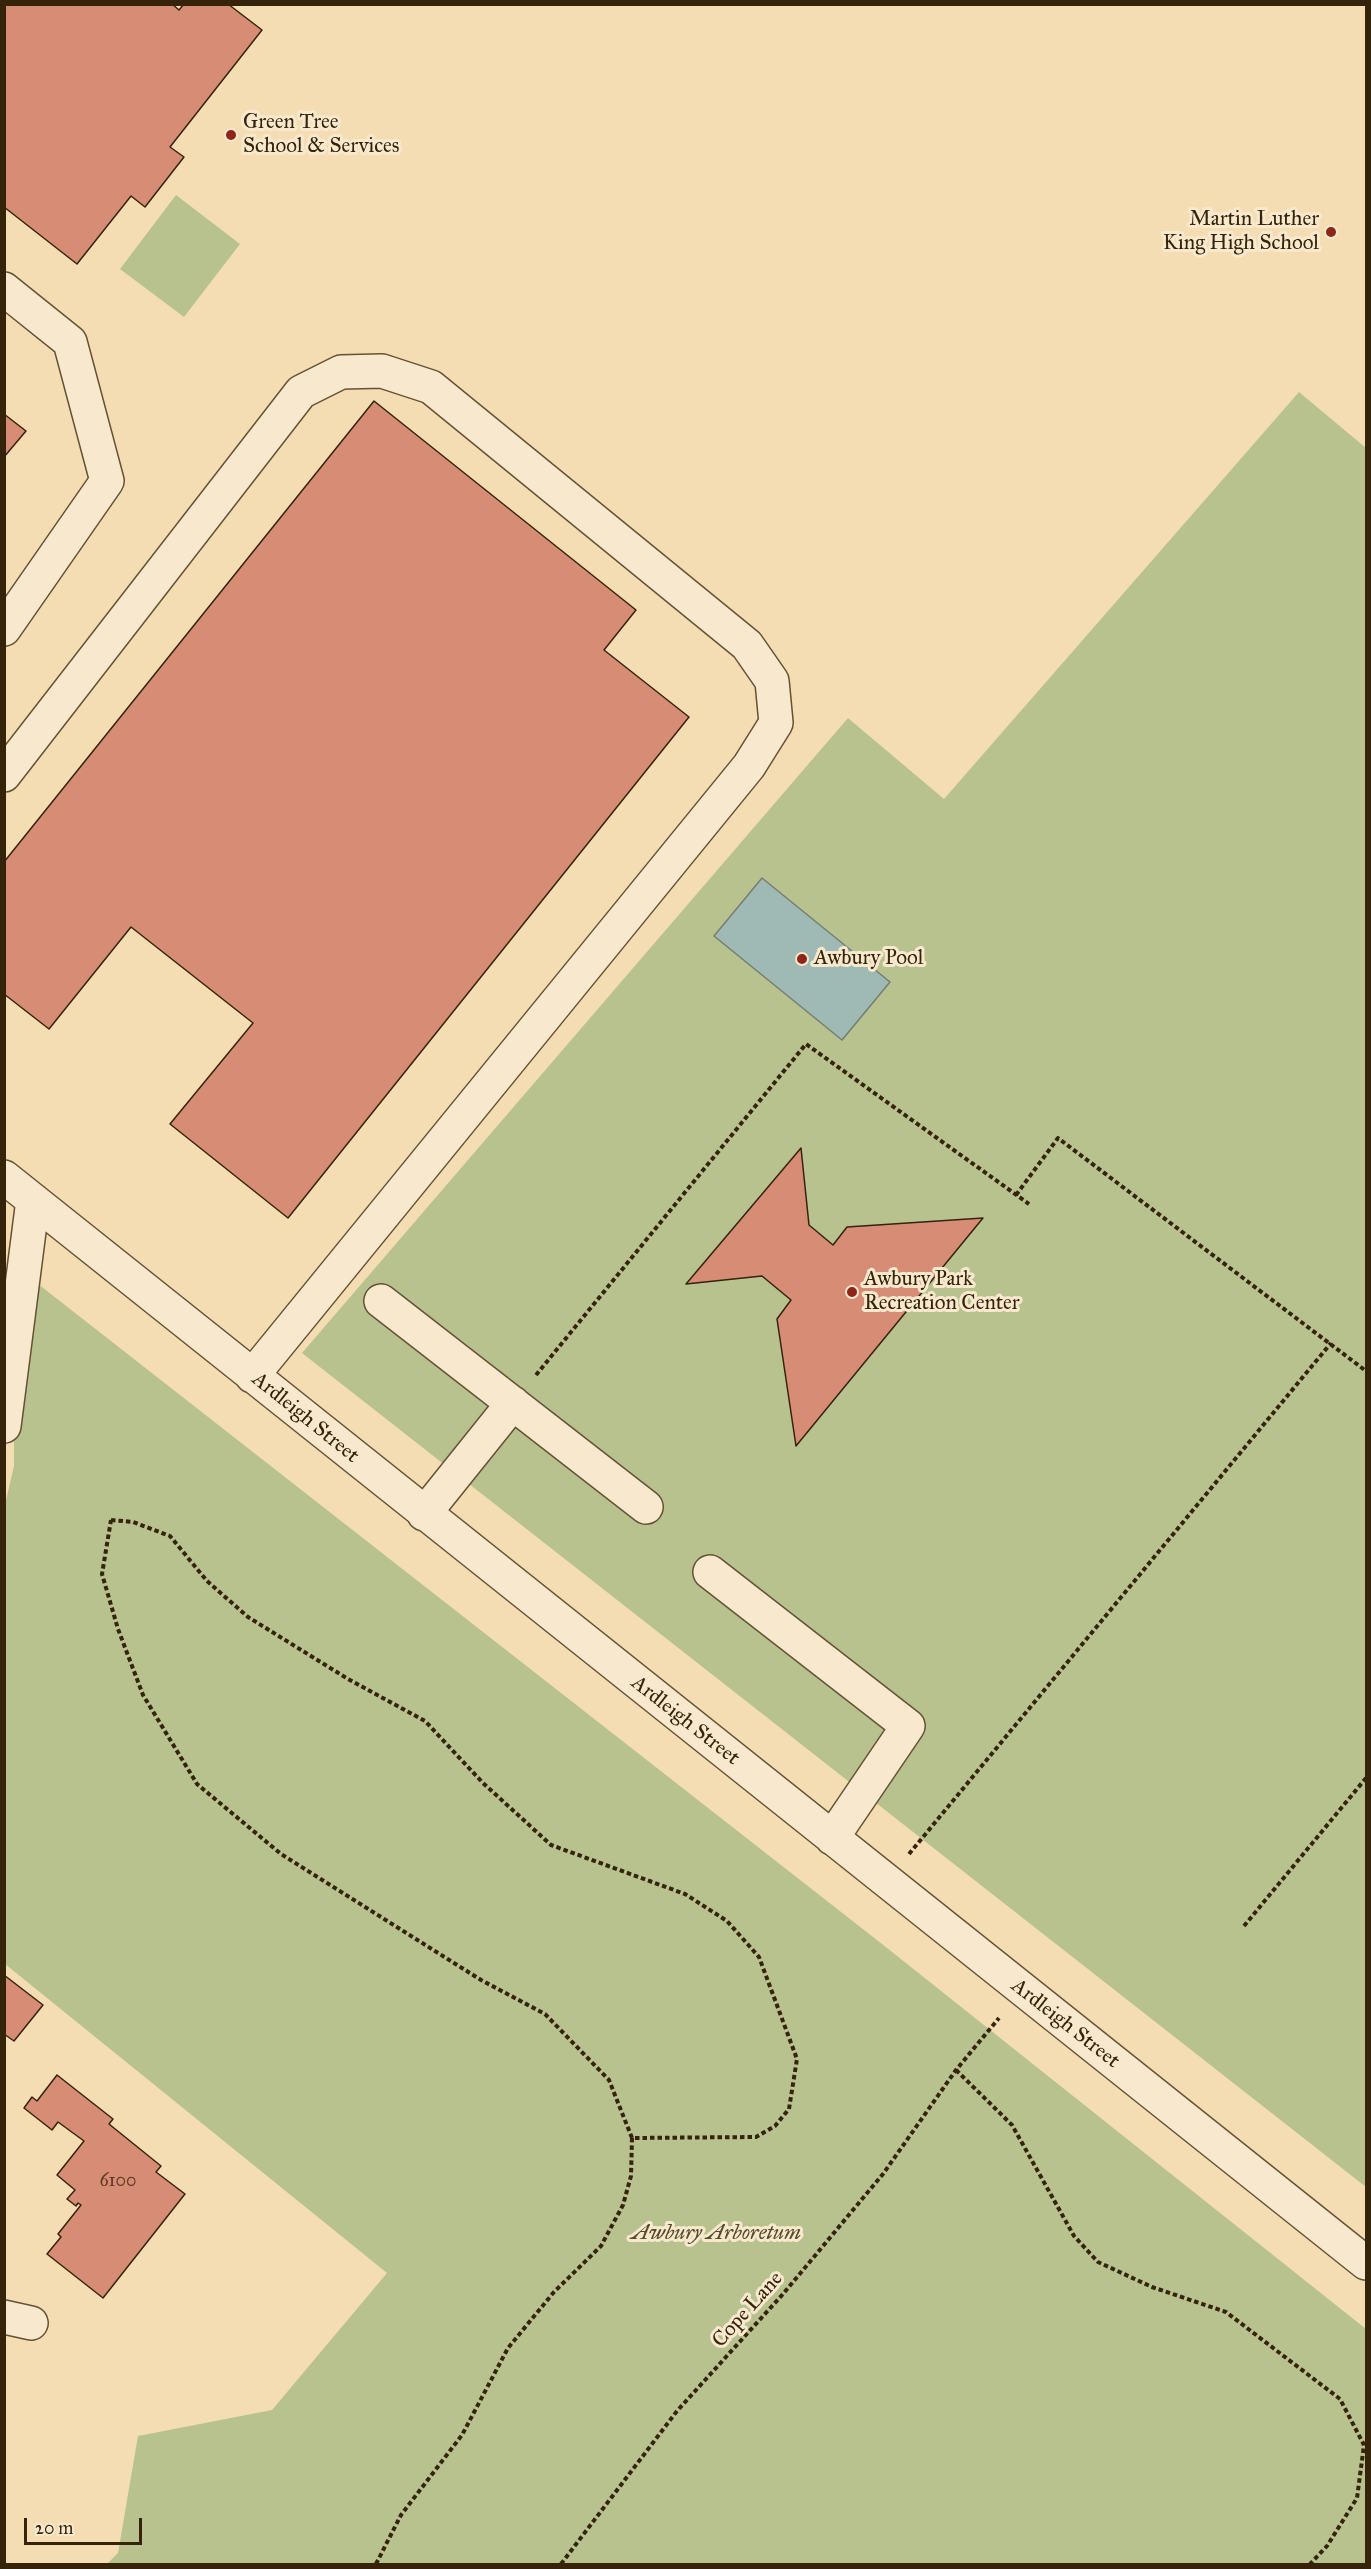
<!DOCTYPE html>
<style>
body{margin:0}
#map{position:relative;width:1371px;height:2569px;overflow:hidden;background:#f5ddb3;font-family:"IM FELL Great Primer",serif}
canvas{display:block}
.frame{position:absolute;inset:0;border:6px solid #35230a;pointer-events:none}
.scale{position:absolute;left:24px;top:2518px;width:118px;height:27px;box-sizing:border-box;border:3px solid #35230a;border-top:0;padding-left:8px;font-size:18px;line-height:21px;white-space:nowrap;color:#35230a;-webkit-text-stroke:4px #f8e9ce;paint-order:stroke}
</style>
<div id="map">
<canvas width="1371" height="2569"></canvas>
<div class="frame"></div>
<div class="scale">20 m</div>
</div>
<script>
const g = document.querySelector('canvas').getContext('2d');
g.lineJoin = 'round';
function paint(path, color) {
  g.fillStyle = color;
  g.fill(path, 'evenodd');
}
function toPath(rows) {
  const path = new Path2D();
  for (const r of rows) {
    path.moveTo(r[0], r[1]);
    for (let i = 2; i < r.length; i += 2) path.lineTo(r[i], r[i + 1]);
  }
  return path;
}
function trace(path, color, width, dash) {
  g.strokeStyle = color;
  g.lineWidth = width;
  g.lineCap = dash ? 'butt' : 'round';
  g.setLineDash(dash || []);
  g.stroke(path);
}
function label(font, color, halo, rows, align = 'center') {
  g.font = font + ' "IM FELL Great Primer",serif';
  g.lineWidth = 6;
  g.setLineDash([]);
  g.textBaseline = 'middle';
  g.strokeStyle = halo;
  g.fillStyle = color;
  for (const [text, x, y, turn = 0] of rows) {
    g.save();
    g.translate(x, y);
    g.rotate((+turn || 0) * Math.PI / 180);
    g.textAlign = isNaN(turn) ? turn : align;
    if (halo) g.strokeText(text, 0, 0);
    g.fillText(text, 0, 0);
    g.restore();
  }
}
paint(toPath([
 [176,195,240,244,184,317,120,269],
 [1299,392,1366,448,1366,2187,302,1353,848,718,944,799],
 [24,1273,882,1944,1366,2329,1366,2564,107,2564,118,2553,138,2436,272,2410,387,2273,5,1964,4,1509,14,1466,14,1328]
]), '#b8c28f');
const water = toPath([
 [762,878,890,982,842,1040,714,936,762,878]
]);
paint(water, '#9fbab5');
trace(water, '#757e71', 1.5);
const building = toPath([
 [4,4,172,4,179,10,184,4,228,4,262,30,170,147,184,157,145,207,131,196,77,264,4,207,4,4],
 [374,401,636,610,604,650,689,717,288,1218,170,1124,253,1023,131,927,49,1029,4,994,4,862,374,401],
 [4,414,26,431,4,457,4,414],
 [801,1148,809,1225,833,1245,847,1227,983,1218,796,1446,777,1319,791,1300,762,1276,686,1284,801,1148],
 [4,1975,43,2005,14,2041,4,2034,4,1975],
 [57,2075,113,2119,109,2124,161,2166,156,2172,185,2194,103,2298,47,2254,61,2237,58,2234,81,2205,78,2203,76,2206,67,2199,75,2190,57,2175,84,2141,58,2122,52,2130,24,2108,32,2097,37,2101,57,2075]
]);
paint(building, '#d78c75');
trace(building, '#35230a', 1.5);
const minor = toPath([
 [4,289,70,342,107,481,4,629],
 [4,775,301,392,341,372,382,371,431,387,747,645,772,681,776,723,749,766,252,1376],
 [4,1177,1366,2263],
 [381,1301,646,1507],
 [4,1426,33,1200],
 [424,1514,513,1403],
 [710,1572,908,1726,832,1838],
 [4,2317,31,2323]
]);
trace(minor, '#655234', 36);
trace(toPath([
 [1016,1195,1058,1138,1366,1371],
 [536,1375,806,1044,1029,1204],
 [111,1520,133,1522,170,1536,207,1581,248,1617,348,1679,425,1721,483,1783,551,1845,685,1894,727,1921,759,1957,797,2059,789,2109,775,2126,756,2137,632,2138,609,2080,545,2014,481,1980,281,1854,197,1784,143,1695,118,1629,102,1574,111,1520],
 [909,1854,1331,1343],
 [1244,1926,1366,1778],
 [956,2070,1012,2125,1074,2236,1098,2262,1152,2287,1226,2312,1340,2399,1364,2445,1357,2498,1327,2546,1310,2564],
 [376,2564,401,2515,462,2435,508,2348,554,2292,601,2246,623,2205,631,2176,632,2138],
 [561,2564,677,2411,783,2294,883,2174,956,2070,999,2018]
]), '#35230a', 4, [4.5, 3]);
trace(minor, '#f8e9ce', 33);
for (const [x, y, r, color] of [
 [231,135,6,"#8f2418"],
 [1331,232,6,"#8f2418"],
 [802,959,6,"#8f2418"],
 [852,1292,6,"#8f2418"]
]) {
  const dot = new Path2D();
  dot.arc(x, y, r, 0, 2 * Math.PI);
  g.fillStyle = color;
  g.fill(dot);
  trace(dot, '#f8e9ce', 2);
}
label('18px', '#5e3d25', null, [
 ["6100",118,2182]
]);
label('21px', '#35230a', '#f8e9ce', [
 ["Green Tree",243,123],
 ["School & Services",243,147],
 ["Martin Luther",1319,220,"right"],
 ["King High School",1319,244,"right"],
 ["Awbury Pool",814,959],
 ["Awbury Park",864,1280],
 ["Recreation Center",864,1304]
], 'left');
label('21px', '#35230a', '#f8e9ce', [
 ["Ardleigh Street",305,1418,39],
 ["Ardleigh Street",685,1721,38],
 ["Ardleigh Street",1065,2024,38],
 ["Cope Lane",748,2310,-48]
]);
label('italic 21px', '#564b2b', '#f8e9ce', [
 ["Awbury Arboretum",716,2234]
]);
</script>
